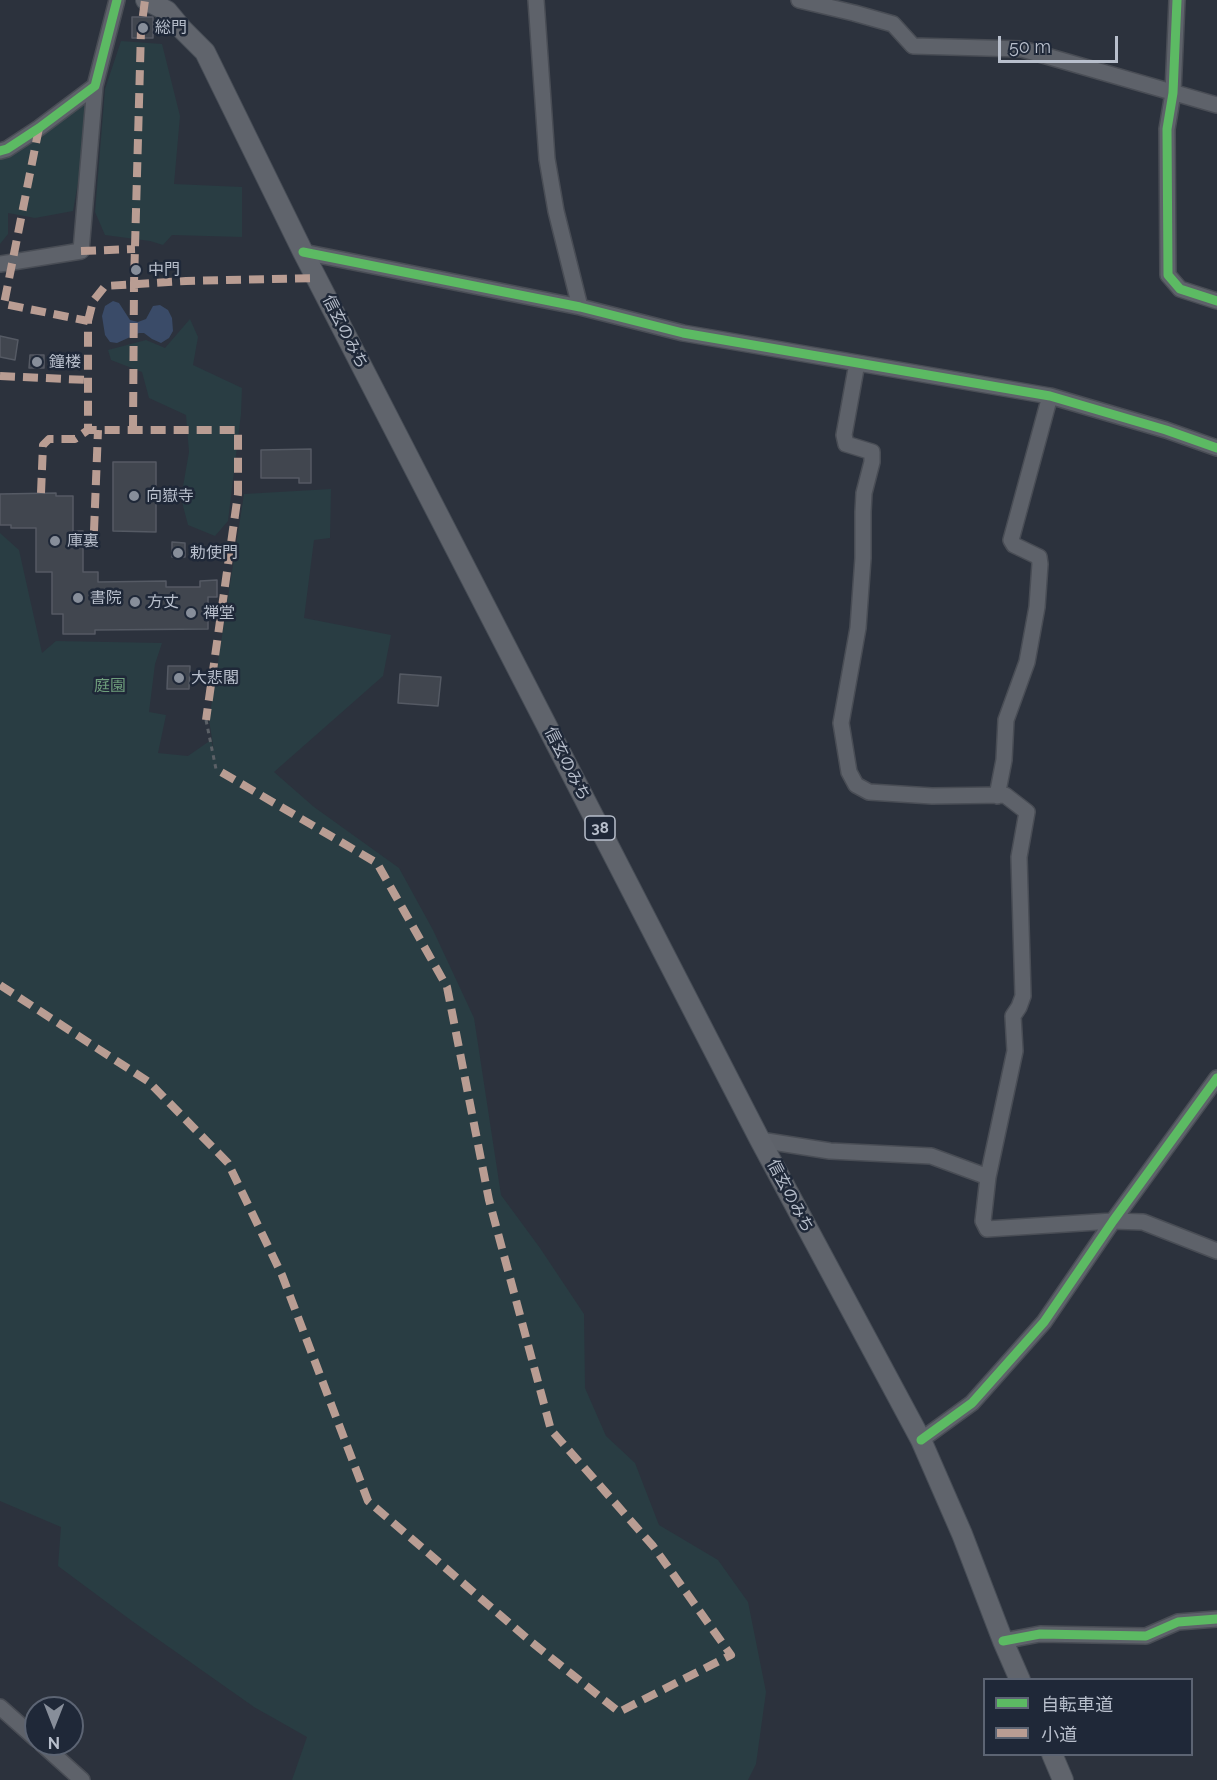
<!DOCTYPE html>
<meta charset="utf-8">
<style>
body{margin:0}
#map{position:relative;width:1217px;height:1780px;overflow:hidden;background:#2c323d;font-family:Raleway,"Noto Sans JP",sans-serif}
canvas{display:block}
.legend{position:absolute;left:983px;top:1678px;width:210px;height:78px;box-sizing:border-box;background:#1f2838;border:2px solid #5c6473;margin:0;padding:8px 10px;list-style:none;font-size:18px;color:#b8bfcc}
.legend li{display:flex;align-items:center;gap:12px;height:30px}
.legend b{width:30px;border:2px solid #5c6473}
.north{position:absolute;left:24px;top:1696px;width:60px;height:60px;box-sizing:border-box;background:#1f2838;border:2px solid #5c6473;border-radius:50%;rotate:180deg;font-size:16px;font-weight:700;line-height:24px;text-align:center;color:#b8bfcc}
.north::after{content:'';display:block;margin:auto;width:21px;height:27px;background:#878e9a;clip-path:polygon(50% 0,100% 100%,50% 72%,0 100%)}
.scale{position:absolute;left:998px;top:36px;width:120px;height:27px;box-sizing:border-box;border:3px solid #b8bfcc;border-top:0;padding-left:8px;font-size:18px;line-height:21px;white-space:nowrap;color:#b8bfcc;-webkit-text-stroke:4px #1f2838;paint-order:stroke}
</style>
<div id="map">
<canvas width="1217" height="1780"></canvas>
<ul class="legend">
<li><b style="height:8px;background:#5cba63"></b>自転車道</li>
<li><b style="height:8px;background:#b99d93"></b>小道</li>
</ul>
<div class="north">N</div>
<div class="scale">50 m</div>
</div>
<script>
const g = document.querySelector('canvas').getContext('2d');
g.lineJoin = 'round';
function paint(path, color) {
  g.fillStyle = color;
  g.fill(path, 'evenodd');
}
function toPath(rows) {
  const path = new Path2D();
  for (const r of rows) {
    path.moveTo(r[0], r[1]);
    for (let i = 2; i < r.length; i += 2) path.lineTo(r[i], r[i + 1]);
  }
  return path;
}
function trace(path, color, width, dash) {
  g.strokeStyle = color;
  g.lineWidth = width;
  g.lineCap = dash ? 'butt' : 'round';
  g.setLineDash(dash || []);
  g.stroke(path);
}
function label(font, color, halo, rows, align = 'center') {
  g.font = font + ' Raleway,"Noto Sans JP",sans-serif';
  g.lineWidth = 5;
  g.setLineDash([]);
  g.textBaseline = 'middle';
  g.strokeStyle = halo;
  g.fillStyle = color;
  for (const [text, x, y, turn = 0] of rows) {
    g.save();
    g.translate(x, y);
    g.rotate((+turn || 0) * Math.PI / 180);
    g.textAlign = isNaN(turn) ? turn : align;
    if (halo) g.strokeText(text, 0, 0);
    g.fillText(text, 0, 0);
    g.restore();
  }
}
paint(toPath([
 [121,41,162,44,180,116,174,184,242,187,242,237,172,235,163,245,150,241,105,235,95,212,105,89],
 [95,86,73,211,35,218,8,213,8,234,0,244,0,151],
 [190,319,198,337,193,365,242,388,241,414,228,521,215,536,188,525,181,498,189,452,186,415,149,398,142,372,111,360,108,350,146,340,165,348],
 [331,489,330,538,314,540,304,618,391,635,383,676,274,772,314,807,399,868,433,930,474,1018,501,1195,540,1248,584,1314,585,1388,606,1436,635,1463,659,1525,718,1560,748,1602,766,1692,756,1764,748,1780,292,1780,307,1737,254,1707,132,1621,58,1566,61,1527,0,1501,0,533,19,550,42,653,56,641,162,643,155,664,149,712,166,715,158,753,188,756,211,740,214,751,209,720,244,494]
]), '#293d43');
paint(toPath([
 [113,301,119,303,130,320,138,322,146,319,153,306,160,305,168,310,172,318,173,331,169,338,161,343,152,339,144,333,139,333,117,343,110,342,105,335,102,316,105,306]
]), '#3a4b68');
const building = toPath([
 [132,17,153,17,153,38,132,38,132,17],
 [0,336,18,340,15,360,0,357,0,336],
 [30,355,44,355,44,368,29,368,30,355],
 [311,449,311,483,299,483,299,478,261,478,261,450,311,449],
 [113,462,156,462,156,532,113,531,113,462],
 [56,493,56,496,73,496,73,531,83,531,83,572,98,572,98,582,166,581,166,587,200,587,200,581,217,580,217,597,208,597,208,629,95,630,95,634,63,634,63,614,52,614,52,572,36,572,36,528,11,528,11,525,0,525,0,494,56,493],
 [172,542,185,543,185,557,172,557,172,542],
 [168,666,190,666,189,689,167,689,168,666],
 [400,674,441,677,438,706,398,703,400,674]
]);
paint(building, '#41464f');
trace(building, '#555a64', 1.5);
const minor = toPath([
 [536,0,547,159,556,211,580,307],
 [799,0,854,13,893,24,913,46,1022,49,1217,105],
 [1177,0,1173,93,1167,129,1168,275,1180,289,1217,301],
 [0,151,7,149,39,128,95,86,117,0],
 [303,252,580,307,683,333,1050,396,1166,430,1217,448],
 [0,264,81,251,95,86],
 [857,363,844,435,846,444,872,452,872,462,864,493,863,512,863,558,858,628,841,723,849,772,856,785,869,792,932,796,1005,795,1027,812,1019,857,1023,996,1019,1007,1013,1016,1015,1051,988,1177,983,1221,987,1229,1113,1221,1143,1222,1217,1251],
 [997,796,1004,760,1006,720,1027,662,1037,607,1040,564,1039,557,1014,545,1011,540,1050,396],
 [760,1140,830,1151,931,1156,988,1177],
 [921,1440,972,1403,1044,1322,1113,1221,1217,1078],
 [1003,1641,1040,1634,1146,1636,1178,1622,1217,1619],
 [0,1707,36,1739],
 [42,1744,82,1780]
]);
const major = toPath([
 [146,0,167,11,182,29,205,52,303,252,760,1140,921,1440,962,1534,1003,1641,1020,1680],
 [1052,1754,1063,1780]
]);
trace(minor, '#494d55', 18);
trace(major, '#474d56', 22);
trace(toPath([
 [206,720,216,769]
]), '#5b6066', 3, [4.5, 4.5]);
trace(minor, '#5e626a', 15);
trace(major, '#60646c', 20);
trace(toPath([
 [39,128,4,304,88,321,88,430],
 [81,251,135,249],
 [88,321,93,301,105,286,186,281,317,278],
 [0,376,88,380],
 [133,430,134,283,141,30,145,0],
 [41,493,43,445,49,439,75,439,88,430,238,430,238,494,206,720],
 [94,531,98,430],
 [0,985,149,1082,228,1163,282,1275,368,1501,529,1640,619,1712,731,1655,653,1546,551,1430,489,1200,447,987,377,863,216,769]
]), '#b99d93', 8, [15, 8]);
trace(toPath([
 [1177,0,1173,93,1167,129,1168,275,1180,289,1217,301],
 [0,151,7,149,39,128,95,86,117,0],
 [303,252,580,307,683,333,1050,396,1166,430,1217,448],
 [921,1440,972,1403,1044,1322,1113,1221,1217,1078],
 [1003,1641,1040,1634,1146,1636,1178,1622,1217,1619]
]), '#5cba63', 9);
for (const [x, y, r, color] of [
 [143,28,6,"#878e9a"],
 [136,270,6,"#878e9a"],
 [37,362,6,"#878e9a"],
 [134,496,6,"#878e9a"],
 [55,541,6,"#878e9a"],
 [178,553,6,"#878e9a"],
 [78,598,6,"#878e9a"],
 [135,602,6,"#878e9a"],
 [191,613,6,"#878e9a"],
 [179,678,6,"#878e9a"]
]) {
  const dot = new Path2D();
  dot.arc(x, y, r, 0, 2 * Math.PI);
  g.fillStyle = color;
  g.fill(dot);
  trace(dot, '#1f2838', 2);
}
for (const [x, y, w] of [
 [600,828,30]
]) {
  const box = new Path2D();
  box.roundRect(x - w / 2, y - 12, w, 24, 4.5);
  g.fillStyle = '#1f2838';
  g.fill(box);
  trace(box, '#b8bfcc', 1.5);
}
label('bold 15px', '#b8bfcc', null, [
 ["38",600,828]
]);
label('16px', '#b8bfcc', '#1f2838', [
 ["総門",155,28],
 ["中門",148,270],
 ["鐘楼",49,362],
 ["向嶽寺",146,496],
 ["庫裏",67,541],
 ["勅使門",190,553],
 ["書院",90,598],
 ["方丈",147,602],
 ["禅堂",203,613],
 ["大悲閣",191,678]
], 'left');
label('16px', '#b8bfcc', '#1f2838', [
 ["信玄のみち",345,332,63],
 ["信玄のみち",567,764,63],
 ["信玄のみち",790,1196,62]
]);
label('16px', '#6e9e7c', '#1f2838', [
 ["庭園",110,686]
]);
</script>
